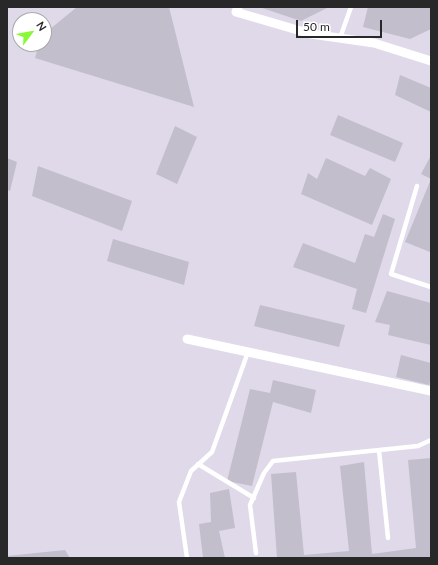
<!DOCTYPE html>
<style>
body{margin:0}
#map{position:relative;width:438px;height:565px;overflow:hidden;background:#dfd9ea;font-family:Lato,sans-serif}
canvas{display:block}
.frame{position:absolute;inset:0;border:8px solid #282828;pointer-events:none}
.north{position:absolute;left:12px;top:12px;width:40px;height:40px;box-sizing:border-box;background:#fff;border:1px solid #a9a9a9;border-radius:50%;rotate:58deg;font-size:11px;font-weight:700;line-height:16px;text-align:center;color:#282828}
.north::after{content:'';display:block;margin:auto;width:14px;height:18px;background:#89f937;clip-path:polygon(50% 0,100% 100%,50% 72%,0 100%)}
.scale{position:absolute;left:296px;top:20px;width:86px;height:18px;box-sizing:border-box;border:2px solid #282828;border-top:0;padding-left:5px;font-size:12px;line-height:14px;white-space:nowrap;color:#282828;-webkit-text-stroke:3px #fff;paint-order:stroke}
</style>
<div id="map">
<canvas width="438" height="565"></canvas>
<div class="frame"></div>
<div class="north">N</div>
<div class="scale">50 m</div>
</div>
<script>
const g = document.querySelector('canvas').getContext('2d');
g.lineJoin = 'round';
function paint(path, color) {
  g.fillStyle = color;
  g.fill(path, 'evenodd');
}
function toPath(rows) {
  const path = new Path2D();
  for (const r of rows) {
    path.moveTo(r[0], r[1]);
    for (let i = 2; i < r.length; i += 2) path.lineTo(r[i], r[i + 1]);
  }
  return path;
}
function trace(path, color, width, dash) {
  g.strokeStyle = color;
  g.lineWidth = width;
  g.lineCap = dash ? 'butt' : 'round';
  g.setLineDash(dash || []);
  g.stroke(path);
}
paint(toPath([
 [77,7,169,7,194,107,35,58,39,44,44,44,44,34],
 [259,7,329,7,301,21],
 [368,7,431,7,431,29,410,39,363,27],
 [400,75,431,88,431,112,395,95],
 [338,115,403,143,395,162,330,135],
 [175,126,197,137,177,184,156,174],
 [430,157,431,157,431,179,421,174],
 [7,158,17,162,10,191,7,190],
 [326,158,365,176,370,168,391,179,372,225,301,194,308,173,317,179],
 [38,166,132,201,122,231,32,196],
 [431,179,431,250,430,252,405,242],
 [383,214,395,219,366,313,352,309,357,289,293,267,303,243,355,263,365,234,374,237],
 [113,239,189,262,184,285,107,261],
 [387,291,431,303,431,345,388,335,390,325,375,322],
 [260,305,345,325,339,347,254,326],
 [401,355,431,363,431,377,429,385,396,377],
 [273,380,316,390,311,413,273,402,252,486,227,481,250,389,270,393],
 [431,458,431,558,277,558,271,474,296,472,304,555,349,551,340,466,364,462,372,554,416,548,408,460],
 [229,489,235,528,219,531,225,558,203,558,199,524,211,522,210,493],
 [65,550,70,558,7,558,7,556]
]), '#c3becc');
trace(toPath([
 [340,38,351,7],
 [417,186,391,274,431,287],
 [379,450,388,538],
 [198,464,254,498],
 [256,553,250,505,264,473,273,461,418,446,431,440],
 [187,558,179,502,191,471,212,452,248,352]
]), '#fff', 4.5);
trace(toPath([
 [238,7,236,12,311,34,374,43,431,61],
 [187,339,431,391]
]), '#fff', 9);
</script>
